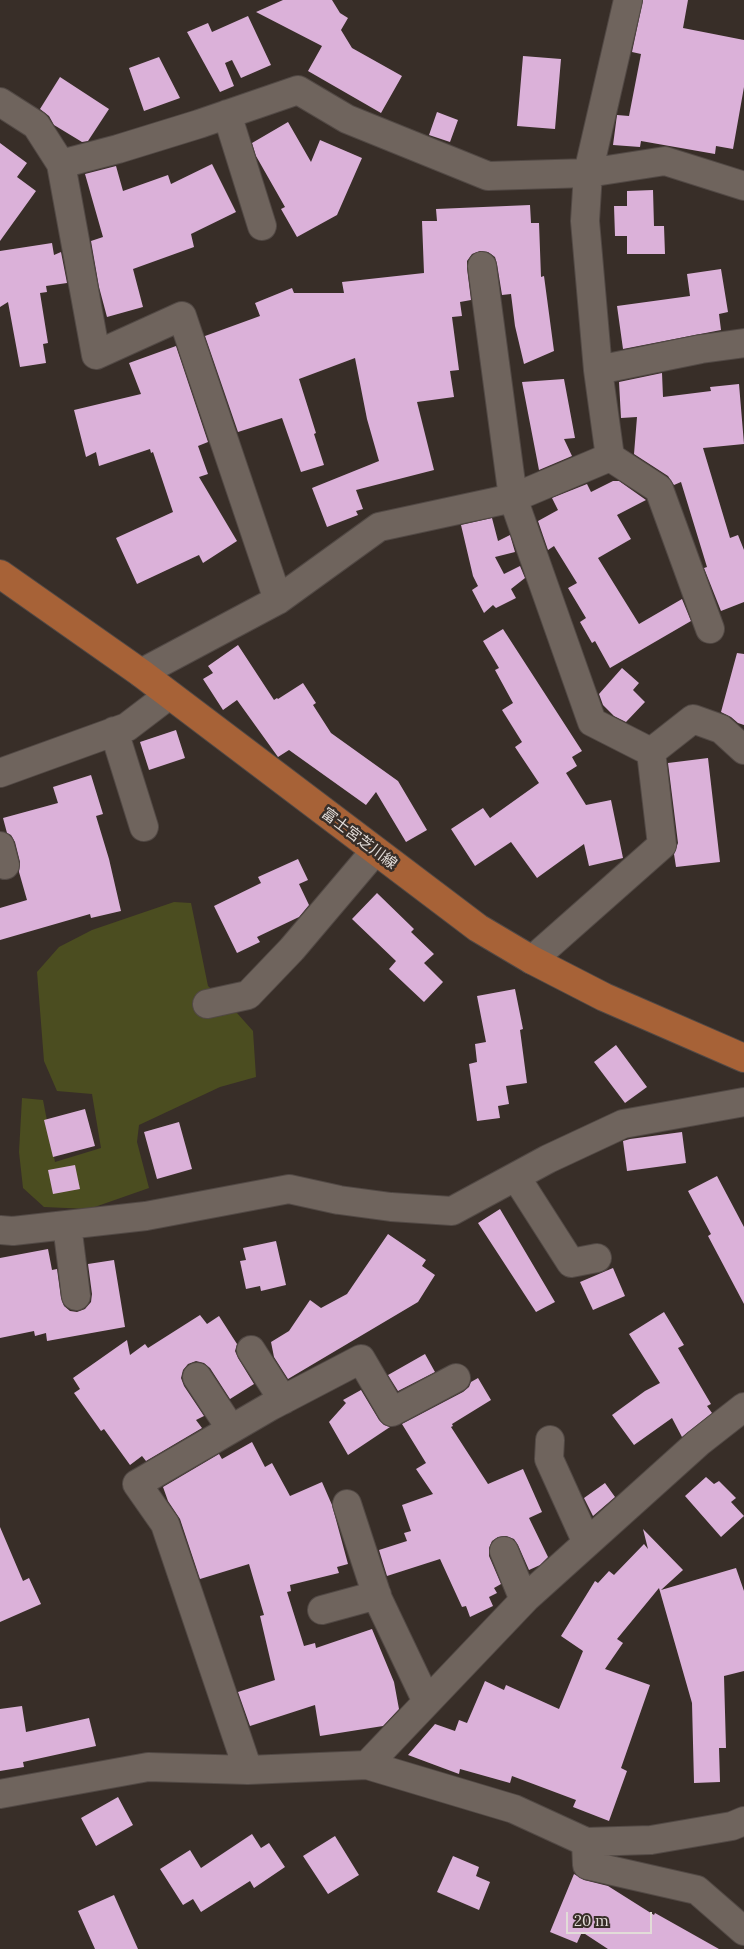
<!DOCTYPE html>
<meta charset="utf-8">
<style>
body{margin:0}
#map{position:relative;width:744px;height:1949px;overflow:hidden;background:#382e28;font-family:Lora,serif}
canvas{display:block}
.scale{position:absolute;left:566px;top:1912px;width:86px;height:22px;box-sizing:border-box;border:2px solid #e2dcd8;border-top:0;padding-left:6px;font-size:15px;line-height:18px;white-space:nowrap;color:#e2dcd8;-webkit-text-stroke:4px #382e28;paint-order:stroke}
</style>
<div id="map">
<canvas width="744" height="1949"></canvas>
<div class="scale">20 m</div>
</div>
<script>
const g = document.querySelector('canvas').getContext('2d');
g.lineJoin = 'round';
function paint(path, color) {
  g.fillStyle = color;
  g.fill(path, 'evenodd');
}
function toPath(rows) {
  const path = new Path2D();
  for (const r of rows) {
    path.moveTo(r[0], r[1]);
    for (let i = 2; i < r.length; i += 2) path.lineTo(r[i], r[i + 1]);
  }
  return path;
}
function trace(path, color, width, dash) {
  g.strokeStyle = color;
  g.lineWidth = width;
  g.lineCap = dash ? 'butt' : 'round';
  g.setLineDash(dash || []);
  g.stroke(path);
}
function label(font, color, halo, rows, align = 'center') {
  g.font = font + ' Lora,"Noto Sans JP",serif';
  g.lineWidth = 5;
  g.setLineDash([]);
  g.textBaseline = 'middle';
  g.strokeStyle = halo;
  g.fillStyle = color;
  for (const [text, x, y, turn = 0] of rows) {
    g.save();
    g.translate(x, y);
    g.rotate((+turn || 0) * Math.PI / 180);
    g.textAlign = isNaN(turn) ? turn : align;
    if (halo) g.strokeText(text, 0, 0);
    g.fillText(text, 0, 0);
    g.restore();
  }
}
paint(toPath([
 [174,902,191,903,208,986,229,1004,253,1031,256,1077,220,1087,139,1125,137,1142,149,1188,89,1209,44,1207,23,1188,19,1152,22,1098,43,1100,55,1162,101,1148,92,1094,57,1091,44,1061,37,972,59,947,92,930]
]), '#4b4d20');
paint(toPath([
 [283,0,332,0,340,13,348,18,341,30,352,48,402,76,381,113,308,71,322,46,256,12],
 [643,0,688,0,683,28,744,40,744,87,733,149,716,146,715,154,641,141,640,147,613,145,617,115,629,116,641,54,632,52],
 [248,16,271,65,241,78,232,60,225,63,234,86,220,92,187,32,208,23,212,32],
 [523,56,561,59,555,129,517,126],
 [159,57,180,98,144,111,129,68],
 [60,77,109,109,88,141,82,142,54,125,49,116,40,109],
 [437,112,458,120,450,142,429,135],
 [288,122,311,162,320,140,362,158,337,215,297,237,281,209,285,207,256,156,252,143],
 [0,143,27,163,17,177,36,191,0,241],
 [212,164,236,212,191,234,194,247,133,269,143,307,107,317,99,287,91,241,103,237,85,174,116,166,123,191,168,175,171,184],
 [653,190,654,226,664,226,665,254,627,254,627,236,615,236,614,206,627,206,627,191],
 [530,205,531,223,539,223,541,277,544,276,554,351,524,364,515,326,511,294,502,295,497,264,495,257,488,252,480,251,472,254,467,261,467,268,471,300,460,302,462,316,452,317,459,370,450,371,454,397,417,402,434,470,356,490,363,509,356,511,358,515,327,527,312,488,379,461,367,419,355,358,299,379,316,433,314,434,324,465,301,472,282,418,238,432,205,336,260,316,255,303,292,288,294,293,344,293,342,282,424,273,422,221,437,221,436,209],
 [52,243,54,255,61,252,67,283,46,286,47,292,40,293,48,343,43,344,46,363,20,367,8,302,0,307,0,251],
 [721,269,728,312,719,314,721,330,623,349,617,306,690,296,687,274],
 [176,346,208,442,198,446,208,474,199,477,237,541,203,563,199,555,137,584,116,538,173,512,153,452,151,453,150,449,99,466,96,452,86,457,74,410,141,394,129,363],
 [662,373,663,397,711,391,710,387,739,384,744,444,703,448,730,538,738,535,744,550,744,602,721,611,704,568,707,567,681,482,674,485,668,476,634,454,637,417,621,418,619,382],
 [564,379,575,438,564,439,572,456,539,470,522,382],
 [613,481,619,481,646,500,617,515,631,539,598,558,639,624,682,599,691,621,610,668,595,641,592,643,580,622,586,618,568,588,577,583,554,546,548,550,538,521,558,510,552,498,587,484,591,492],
 [492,518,498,541,510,535,515,552,495,557,504,574,520,566,525,578,511,589,516,598,496,608,493,605,484,613,472,590,478,586,473,576,461,525],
 [503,629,582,751,572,757,577,766,566,773,586,805,611,800,623,858,589,866,584,844,537,878,511,842,475,866,451,829,483,808,490,818,539,783,515,747,522,742,502,710,513,703,495,670,499,668,483,641],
 [238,645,274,700,277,698,278,699,303,683,316,703,313,705,331,733,398,781,427,830,406,842,376,792,366,805,289,750,278,757,237,700,223,710,203,679,213,673,208,666],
 [737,653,744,654,744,725,738,723,731,717,721,712],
 [622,668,639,683,633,690,645,702,626,722,614,716,603,705,599,694],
 [176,730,185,758,149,770,140,742],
 [708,758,720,862,676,867,674,854,678,843,668,763],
 [91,775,103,814,96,816,109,859,121,911,91,918,90,914,0,940,0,908,27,900,19,872,20,862,15,842,11,835,7,833,3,818,58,803,53,787],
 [298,859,308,880,299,884,309,905,299,917,257,937,260,942,237,953,214,906,261,883,258,877],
 [377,893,414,929,411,932,434,954,424,963,443,982,424,1002,389,969,396,961,352,919],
 [515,989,523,1029,520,1030,527,1083,506,1086,509,1104,498,1106,500,1118,477,1121,469,1064,477,1062,475,1044,486,1042,477,996],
 [616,1045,647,1087,625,1103,594,1062],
 [85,1109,95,1146,53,1157,44,1120],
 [179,1122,192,1169,157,1179,144,1132],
 [682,1132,686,1163,627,1171,623,1141,630,1139],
 [75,1165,80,1189,53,1194,48,1170],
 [717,1176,744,1227,744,1304,708,1236,711,1234,688,1191],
 [500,1209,555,1302,536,1312,478,1223],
 [388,1234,426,1260,422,1266,435,1275,418,1302,288,1379,274,1357,271,1342,289,1331,310,1300,321,1308,347,1294],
 [276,1241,286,1285,261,1291,260,1286,246,1289,240,1261,246,1260,243,1248],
 [48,1249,52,1270,57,1269,61,1298,64,1306,70,1311,77,1312,85,1309,91,1302,92,1294,88,1264,114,1260,125,1327,47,1341,46,1333,35,1336,34,1331,0,1338,0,1258],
 [613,1268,625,1296,593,1310,580,1282],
 [664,1312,684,1345,678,1348,711,1404,707,1406,712,1413,682,1437,672,1418,634,1445,612,1415,645,1391,660,1383,629,1334],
 [200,1315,207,1324,219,1316,237,1344,235,1351,238,1358,254,1384,230,1399,210,1368,204,1363,196,1361,188,1364,183,1370,181,1378,184,1386,204,1416,196,1420,202,1428,146,1461,142,1456,130,1465,104,1429,101,1431,74,1393,80,1389,73,1378,127,1340,130,1355,145,1344,148,1348],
 [425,1354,435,1372,398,1391,388,1375],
 [478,1378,491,1400,452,1424,453,1426,451,1427,488,1484,523,1469,542,1512,529,1518,548,1557,540,1565,529,1570,518,1545,514,1539,506,1536,498,1537,492,1541,489,1548,489,1556,501,1584,494,1588,497,1593,489,1597,493,1606,470,1617,466,1606,462,1607,440,1559,387,1576,379,1550,407,1541,404,1533,411,1531,402,1505,433,1494,416,1469,426,1463,402,1424,463,1392,469,1387,471,1382],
 [361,1390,379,1420,384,1425,390,1427,348,1455,329,1422,346,1403,343,1400],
 [252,1442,265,1467,272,1463,290,1496,322,1482,332,1505,348,1564,337,1567,339,1573,290,1585,291,1591,287,1592,304,1646,315,1643,316,1648,372,1629,394,1682,399,1709,383,1726,320,1736,315,1705,250,1726,238,1692,275,1680,260,1616,264,1615,249,1564,200,1579,180,1519,168,1501,163,1487,219,1454,222,1459],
 [706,1477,714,1484,719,1481,736,1498,731,1502,744,1516,721,1537,685,1496],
 [605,1483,615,1497,593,1516,584,1498],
 [0,1527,23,1581,29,1578,41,1604,0,1622],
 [643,1529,683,1570,661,1590,736,1568,744,1591,744,1671,724,1676,726,1748,719,1748,720,1782,694,1783,692,1703,659,1588,617,1639,623,1643,605,1669,650,1685,621,1768,627,1771,609,1821,573,1807,576,1800,512,1776,510,1783,460,1769,459,1774,408,1755,435,1724,455,1731,459,1720,467,1723,485,1681,504,1690,506,1685,559,1709,583,1651,561,1636,595,1581,598,1583,609,1571,614,1575,644,1544,648,1549],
 [22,1706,26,1732,89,1718,96,1746,23,1762,24,1767,0,1771,0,1709],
 [118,1797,133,1825,96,1846,81,1818],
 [252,1834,261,1848,269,1843,285,1867,254,1888,250,1881,201,1912,193,1899,183,1905,160,1869,190,1850,201,1868],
 [335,1836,359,1875,328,1894,303,1856],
 [453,1856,479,1867,476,1876,490,1882,479,1910,437,1892],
 [574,1874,584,1880,608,1886,654,1915,655,1913,719,1949,608,1949,582,1932,577,1943,550,1932],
 [114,1895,138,1949,95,1949,78,1911]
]), '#dbb1d9');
const minor = toPath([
 [0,102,36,125,61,164,118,149,199,124,298,90,347,119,488,176,588,173,665,161,744,186],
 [227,114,262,226],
 [61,164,96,355,182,316,278,600],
 [482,266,513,498,592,722,651,752,662,845,532,960],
 [598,370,701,349,744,343],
 [610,457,659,489,710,629],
 [141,673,278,600,379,527,513,498,610,457,598,370,585,221,588,173,628,0],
 [114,731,144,827],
 [651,752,693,719,721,729,744,750],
 [0,773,127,727,169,695],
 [0,846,5,865],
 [207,1004,248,995,292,949,375,851],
 [516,1177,571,1263,597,1258],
 [67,1225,76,1296],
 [0,1230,13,1231,146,1216,289,1189,339,1200,391,1207,452,1211,548,1159,623,1124,744,1102],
 [251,1350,283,1400],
 [197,1377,231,1429],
 [550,1440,549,1459,587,1543],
 [347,1504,378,1599,427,1702],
 [504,1551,524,1600],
 [322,1610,377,1595],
 [367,1765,527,1597,698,1443,744,1407],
 [248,1770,165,1524,137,1484,271,1406,361,1359,392,1412,456,1378],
 [0,1794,148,1767,248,1770,367,1765,514,1809,586,1842,651,1840,732,1826,744,1821],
 [586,1842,587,1865,697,1890,744,1931]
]);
const major = toPath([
 [0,574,141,673,478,928,532,960,604,997,744,1058]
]);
trace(minor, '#524945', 30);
trace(major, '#524945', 30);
trace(minor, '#6f645d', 28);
trace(major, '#a76237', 28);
label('15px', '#e2dcd8', '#382e28', [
 ["富士宮芝川線",359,839,37]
]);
</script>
